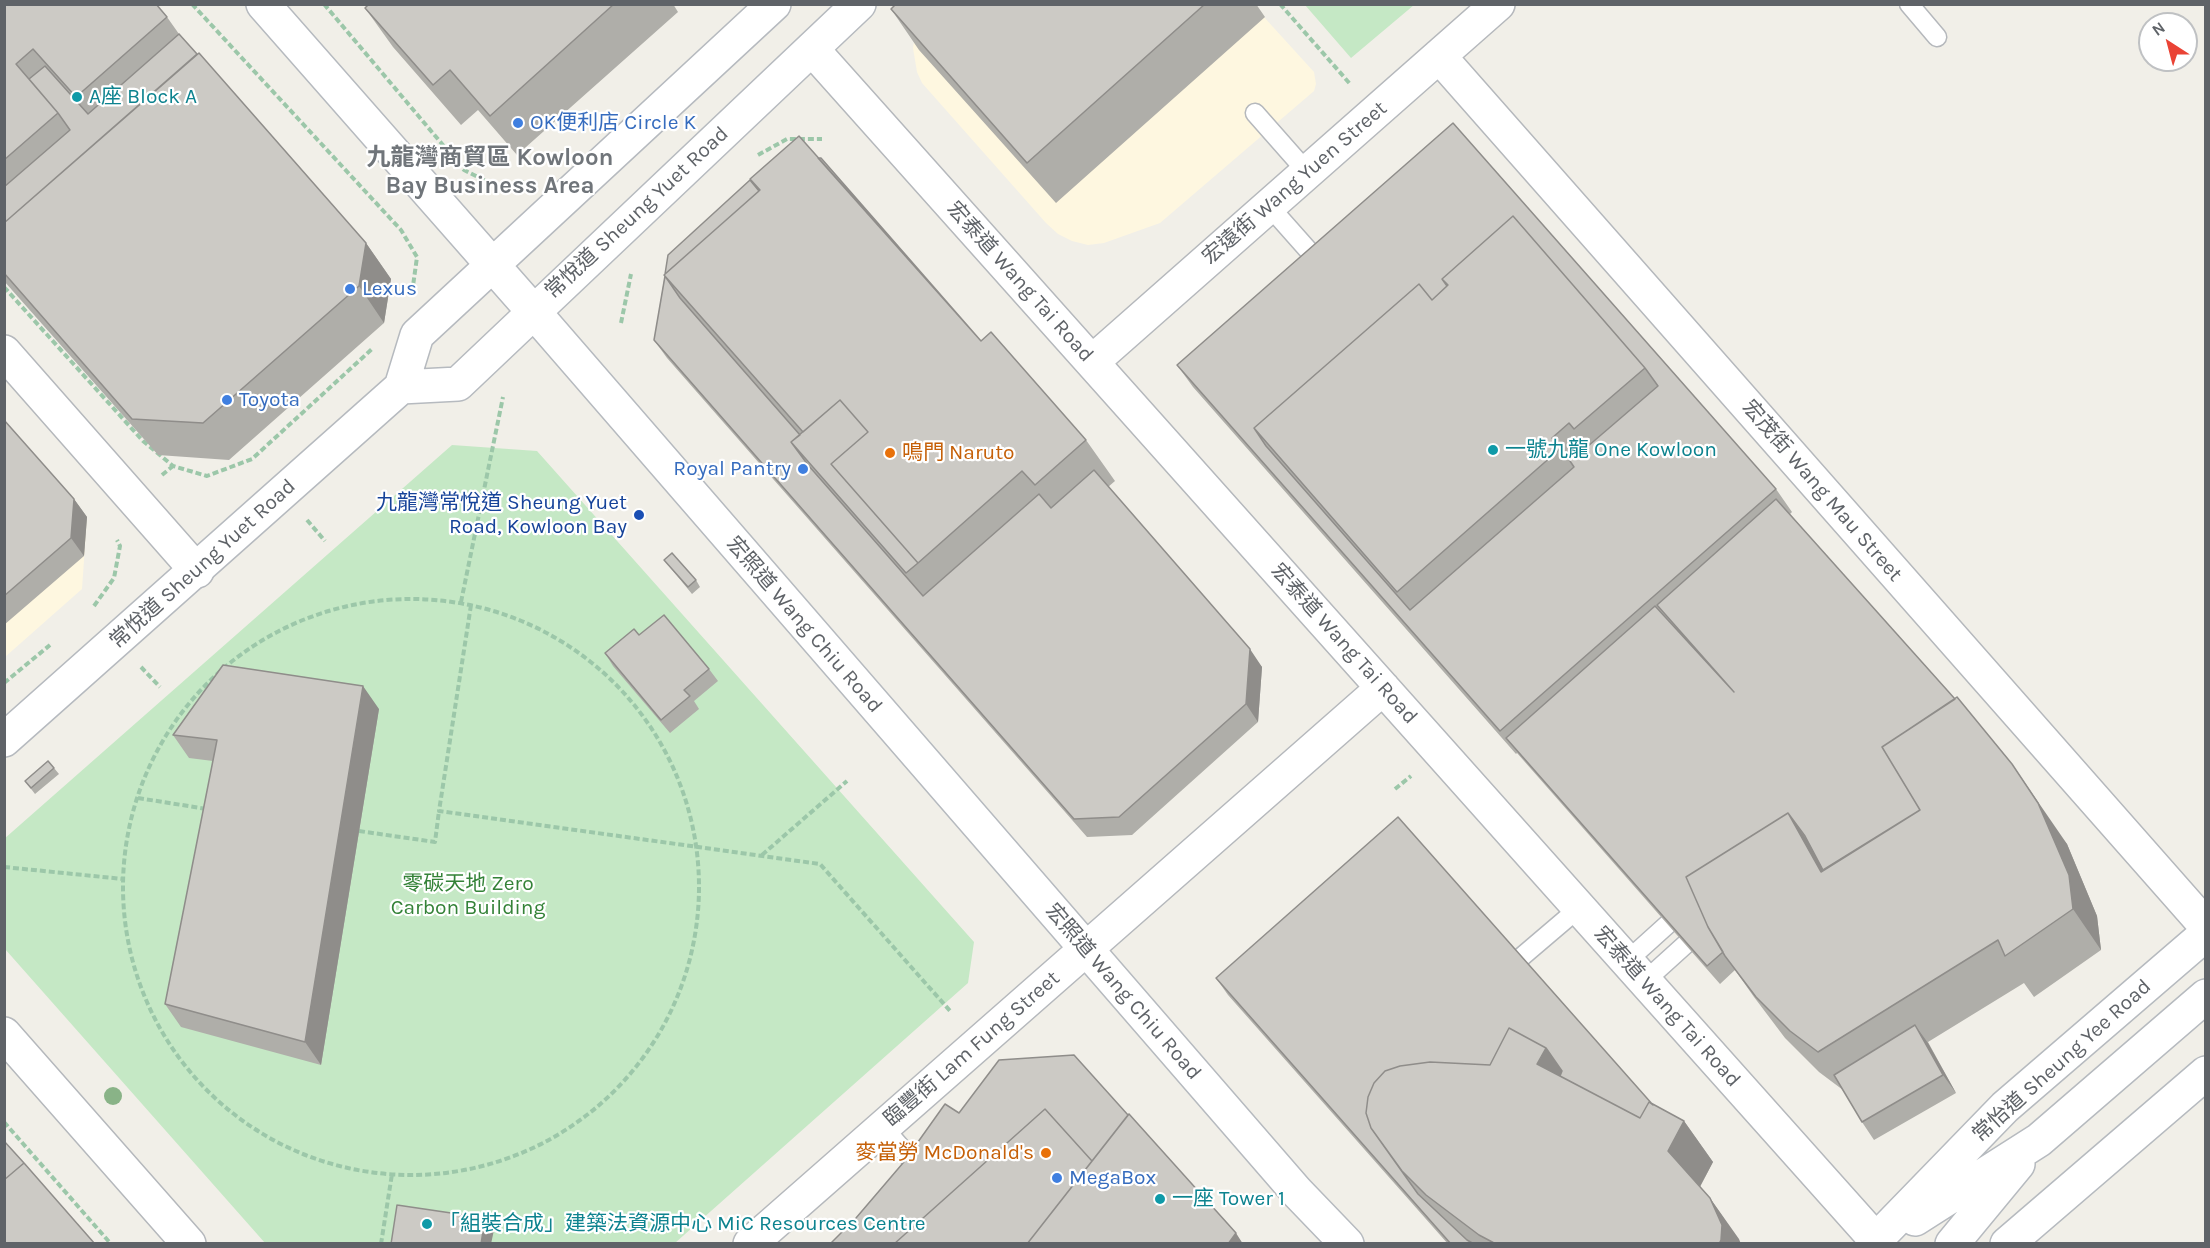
<!DOCTYPE html>
<meta charset="utf-8">
<style>
body{margin:0}
#map{position:relative;width:2210px;height:1248px;overflow:hidden;background:#f1efe8;font-family:Karla,sans-serif}
canvas{display:block}
.frame{position:absolute;inset:0;border:6px solid #5f6368;pointer-events:none}
.north{position:absolute;left:2138px;top:12px;width:60px;height:60px;box-sizing:border-box;background:#fff;border:2px solid #bfc1c3;border-radius:50%;rotate:324deg;font-size:16px;font-weight:700;line-height:24px;text-align:center;color:#5f6368}
.north::after{content:'';display:block;margin:auto;width:21px;height:27px;background:#ea4335;clip-path:polygon(50% 0,100% 100%,50% 72%,0 100%)}
</style>
<div id="map">
<canvas width="2210" height="1248"></canvas>
<div class="frame"></div>
<div class="north">N</div>
</div>
<script>
const g = document.querySelector('canvas').getContext('2d');
g.lineJoin = 'round';
function paint(path, color) {
  g.fillStyle = color;
  g.fill(path, 'evenodd');
}
function toPath(rows) {
  const path = new Path2D();
  for (const r of rows) {
    if (r.length === 3) {
      path.moveTo(r[0] + r[2], r[1]);
      path.arc(r[0], r[1], r[2], 0, 2 * Math.PI);
      continue;
    }
    path.moveTo(r[0], r[1]);
    for (let i = 2; i < r.length; i += 2) path.lineTo(r[i], r[i + 1]);
  }
  return path;
}
function trace(path, color, width, dash) {
  g.strokeStyle = color;
  g.lineWidth = width;
  g.lineCap = dash ? 'butt' : 'round';
  g.setLineDash(dash || []);
  g.stroke(path);
}
function label(font, color, halo, rows, align = 'center') {
  g.font = font + ' Karla,"Noto Sans TC",sans-serif';
  g.lineWidth = 4.5;
  g.setLineDash([]);
  g.textBaseline = 'middle';
  g.strokeStyle = halo;
  g.fillStyle = color;
  for (const [text, x, y, turn = 0] of rows) {
    g.save();
    g.translate(x, y);
    g.rotate((+turn || 0) * Math.PI / 180);
    g.textAlign = isNaN(turn) ? turn : align;
    if (halo) g.strokeText(text, 0, 0);
    g.fillText(text, 0, 0);
    g.restore();
  }
}
paint(toPath([
 [935,4,1253,5,1314,72,1316,84,1314,91,1160,223,1104,243,1088,245,1072,241,1058,234,1046,223,922,83,917,72,913,48,915,36],
 [4,424,87,517,82,589,5,657]
]), '#fef7e0');
paint(toPath([
 [1305,5,1414,5,1351,58],
 [452,445,537,451,974,942,968,983,675,1243,265,1243,5,949,4,839]
]), '#c5e8c5');
const service = toPath([
 [1909,4,1937,37],
 [1255,113,1307,172],
 [1269,206,1324,268],
 [1627,961,1668,924],
 [1505,971,1579,908],
 [1645,981,1687,943],
 [883,1127,923,1173]
]);
const minor = toPath([
 [812,49,1876,1240],
 [1439,56,2206,926],
 [1092,362,1498,4],
 [1086,949,1383,688]
]);
const tertiary = toPath([
 [4,352,197,571],
 [4,1034,189,1244],
 [750,1244,1086,949]
]);
const secondary = toPath([
 [263,4,533,311,1297,1192,1347,1244],
 [401,387,458,384,859,4],
 [4,740,401,387,417,335,774,4],
 [1915,1219,2039,1140,2206,996],
 [1872,1244,2005,1107,2206,934],
 [1952,1244,2018,1164],
 [2007,1244,2206,1073]
]);
trace(service, '#b5b8bc', 21);
trace(minor, '#b5b8bc', 36);
trace(tertiary, '#b5b8bc', 36);
trace(secondary, '#b6babf', 36);
trace(toPath([
 [192,4,401,230,417,257,413,286],
 [324,4,464,170,496,186,524,182],
 [1280,4,1351,85],
 [758,155,787,139,822,139],
 [4,287,143,441,173,466,207,476,252,459,372,349],
 [621,323,631,274],
 [162,475,173,466],
 [307,520,325,541],
 [411,887,288],
 [461,602,503,397],
 [471,605,439,811,820,864,951,1012],
 [94,606,114,578,120,546,117,540],
 [141,667,160,687],
 [4,683,50,645],
 [1395,789,1411,776],
 [138,798,207,809],
 [359,831,435,842,439,811],
 [762,855,847,781],
 [4,867,123,879],
 [4,1122,111,1244],
 [381,1244,392,1174]
]), '#9cc7a9', 4, [6, 3]);
trace(service, '#fff', 18);
trace(minor, '#fff', 33);
trace(tertiary, '#fff', 33);
trace(secondary, '#fff', 33);
g.fillStyle = '#89b387';
for (const [x, y] of [
 [113,1096]
]) {
  g.beginPath();
  g.arc(x, y, 9, 0, 2 * Math.PI);
  g.fill();
}
paint(toPath([
 [4,4,167,17,179,34,366,243,391,279,384,323,229,460,158,455,4,281],
 [369,4,673,4,678,12,517,155,478,110,461,125,393,47,365,8],
 [896,4,1256,4,1265,17,1056,203,919,50,891,9],
 [1453,123,1776,489,1792,512,1790,514,2067,844,2097,916,2101,950,2034,997,2024,983,1928,1042,1956,1093,1874,1140,1862,1122,1843,1090,1819,1072,1785,1038,1754,997,1735,970,1720,984,1517,753,1516,754,1193,387,1177,365],
 [750,180,981,341,1086,440,1115,481,1108,487,1262,667,1258,722,1132,835,1087,837,667,358,654,340,665,274],
 [4,420,74,499,87,517,84,556,4,625],
 [664,560,696,580,700,587,692,594],
 [605,653,709,669,718,681,694,701,699,709,670,733,613,666],
 [379,709,321,1065,181,1027,165,1004,213,761,189,758,173,735],
 [54,768,59,774,35,794,25,781],
 [1216,978,1653,1105,1684,1121,1713,1162,1700,1187,1710,1198,1741,1244,1448,1244,1228,995]
]), '#afaea9');
paint(toPath([
 [366,243,391,279,384,323,359,286],
 [74,499,87,517,84,556,71,538],
 [1250,649,1262,667,1258,722,1246,704],
 [363,686,379,709,321,1065,305,1042],
 [2012,764,2067,844,2097,916,2101,950,2073,909],
 [1788,813,1817,854,1839,894,1821,872],
 [1915,1025,1928,1043,1956,1093,1943,1075],
 [1546,1048,1575,1089,1537,1064],
 [1684,1121,1713,1162,1697,1192,1656,1142],
 [1710,1198,1739,1239,1741,1244,1719,1244],
 [485,1218,494,1230,491,1244,481,1244],
 [1236,1233,1243,1244,1228,1244]
]), '#8f8d8a');
const building = toPath([
 [4,4,156,4,167,17,76,97,33,49,16,64,58,113,4,160,4,4],
 [369,4,614,4,490,116,450,70,433,85,365,8,369,4],
 [896,4,1205,4,1027,163,891,9,896,4],
 [179,34,197,54,4,223,4,187,70,130,58,113,29,79,45,66,88,114,179,34],
 [199,53,366,243,359,286,203,423,132,419,4,273,4,223,199,53],
 [1453,123,1776,489,1500,731,1177,365,1453,123],
 [1513,216,1645,368,1658,386,1587,447,1582,441,1566,455,1574,467,1410,610,1266,446,1254,428,1419,284,1432,300,1447,286,1442,279,1513,216],
 [799,136,981,341,991,332,1086,440,1035,485,1022,471,918,563,831,464,868,432,840,400,803,432,664,275,760,190,750,179,799,136],
 [818,158,821,158,981,341,818,158],
 [750,180,759,191,665,274,668,255,750,180],
 [1513,216,1645,368,1574,429,1569,423,1552,438,1561,448,1397,592,1254,428,1419,284,1432,300,1448,285,1442,279,1513,216],
 [665,276,680,298,800,435,791,442,808,465,923,596,1039,494,1051,508,1094,470,1250,649,1246,704,1119,817,1074,819,654,340,665,276],
 [840,400,868,432,831,464,918,563,906,573,791,442,840,400],
 [4,420,74,499,71,538,4,596,4,420],
 [1776,499,1955,699,1882,747,1920,810,1823,870,1805,836,1788,813,1686,877,1708,927,1723,952,1707,966,1506,738,1655,606,1734,692,1657,605,1776,499],
 [672,553,696,580,688,587,664,560,672,553],
 [664,615,709,669,684,690,690,696,661,720,605,653,634,629,639,635,664,615],
 [223,665,363,686,305,1042,165,1004,217,740,173,735,223,665],
 [1957,697,2012,764,2038,803,2069,875,2073,909,2005,956,1998,940,1818,1052,1790,1031,1756,997,1725,956,1708,927,1686,877,1788,813,1821,872,1920,810,1882,747,1957,697],
 [48,761,54,768,31,788,25,781,48,761],
 [1398,817,1653,1105,1649,1102,1640,1118,1560,1076,1562,1071,1546,1048,1509,1028,1490,1065,1430,1062,1400,1066,1385,1071,1374,1083,1368,1097,1366,1113,1371,1128,1418,1194,1467,1240,1474,1244,1451,1244,1216,978,1398,817],
 [1915,1025,1943,1075,1862,1122,1834,1075,1915,1025],
 [1509,1028,1546,1048,1537,1064,1640,1118,1649,1102,1684,1121,1668,1151,1710,1198,1722,1225,1721,1240,1719,1244,1496,1244,1479,1235,1426,1195,1402,1171,1371,1128,1366,1113,1368,1097,1374,1083,1385,1071,1400,1066,1430,1062,1490,1065,1509,1028],
 [1074,1055,1128,1115,1092,1161,1045,1109,894,1244,830,1244,856,1218,903,1163,945,1104,959,1113,999,1060,1074,1055],
 [1045,1109,1092,1161,1027,1244,894,1244,1045,1109],
 [1129,1114,1236,1233,1228,1244,1027,1244,1129,1114],
 [4,1141,24,1163,4,1180,4,1141],
 [24,1163,95,1244,4,1244,4,1180,24,1163],
 [397,1205,485,1218,481,1244,391,1244,397,1205]
]);
paint(building, '#cccac5');
trace(building, '#8f8d8a', 1.5);
for (const [x, y, r, color] of [
 [77,97,6,"#0f9aa8"],
 [518,123,6,"#3f7fe0"],
 [350,289,6,"#3f7fe0"],
 [227,400,6,"#3f7fe0"],
 [1493,450,6,"#0f9aa8"],
 [890,453,6,"#e8710a"],
 [803,469,6,"#3f7fe0"],
 [639,515,6,"#1a4fb4"],
 [1046,1153,6,"#e8710a"],
 [1057,1178,6,"#3f7fe0"],
 [1160,1199,6,"#0f9aa8"],
 [427,1224,6,"#0f9aa8"]
]) {
  const dot = new Path2D();
  dot.arc(x, y, r, 0, 2 * Math.PI);
  g.fillStyle = color;
  g.fill(dot);
  trace(dot, '#fff', 2);
}
label('21px', '#0d838f', '#fff', [
 ["A座 Block A",89,97],
 ["一號九龍 One Kowloon",1505,450],
 ["一座 Tower 1",1172,1199],
 ["「組裝合成」建築法資源中心 MiC Resources Centre",439,1224]
], 'left');
label('21px', '#366cbe', '#fff', [
 ["OK便利店 Circle K",530,123],
 ["Lexus",362,289],
 ["Toyota",239,400],
 ["Royal Pantry",791,469,"right"],
 ["MegaBox",1069,1178]
], 'left');
label('21px', '#5f6368', '#fff', [
 ["宏遠街 Wang Yuen Street",1295,183,-41],
 ["常悅道 Sheung Yuet Road",637,213,-43],
 ["宏泰道 Wang Tai Road",1020,282,48],
 ["宏茂街 Wang Mau Street",1822,491,49],
 ["常悅道 Sheung Yuet Road",203,564,-42],
 ["宏照道 Wang Chiu Road",804,625,49],
 ["宏泰道 Wang Tai Road",1344,644,48],
 ["宏照道 Wang Chiu Road",1123,992,49],
 ["宏泰道 Wang Tai Road",1667,1007,48],
 ["臨豐街 Lam Fung Street",972,1049,-41],
 ["常怡道 Sheung Yee Road",2062,1061,-42]
]);
label('21px', '#c56008', '#fff', [
 ["鳴門 Naruto",902,453],
 ["麥當勞 McDonald's",1034,1153,"right"]
], 'left');
label('21px', '#164399', '#fff', [
 ["九龍灣常悅道 Sheung Yuet",627,503],
 ["Road, Kowloon Bay",627,527]
], 'right');
label('21px', '#348238', '#fff', [
 ["零碳天地 Zero",468,884],
 ["Carbon Building",468,908]
]);
label('bold 24px', '#70757a', '#fff', [
 ["九龍灣商貿區 Kowloon",490,158],
 ["Bay Business Area",490,186]
]);
</script>
